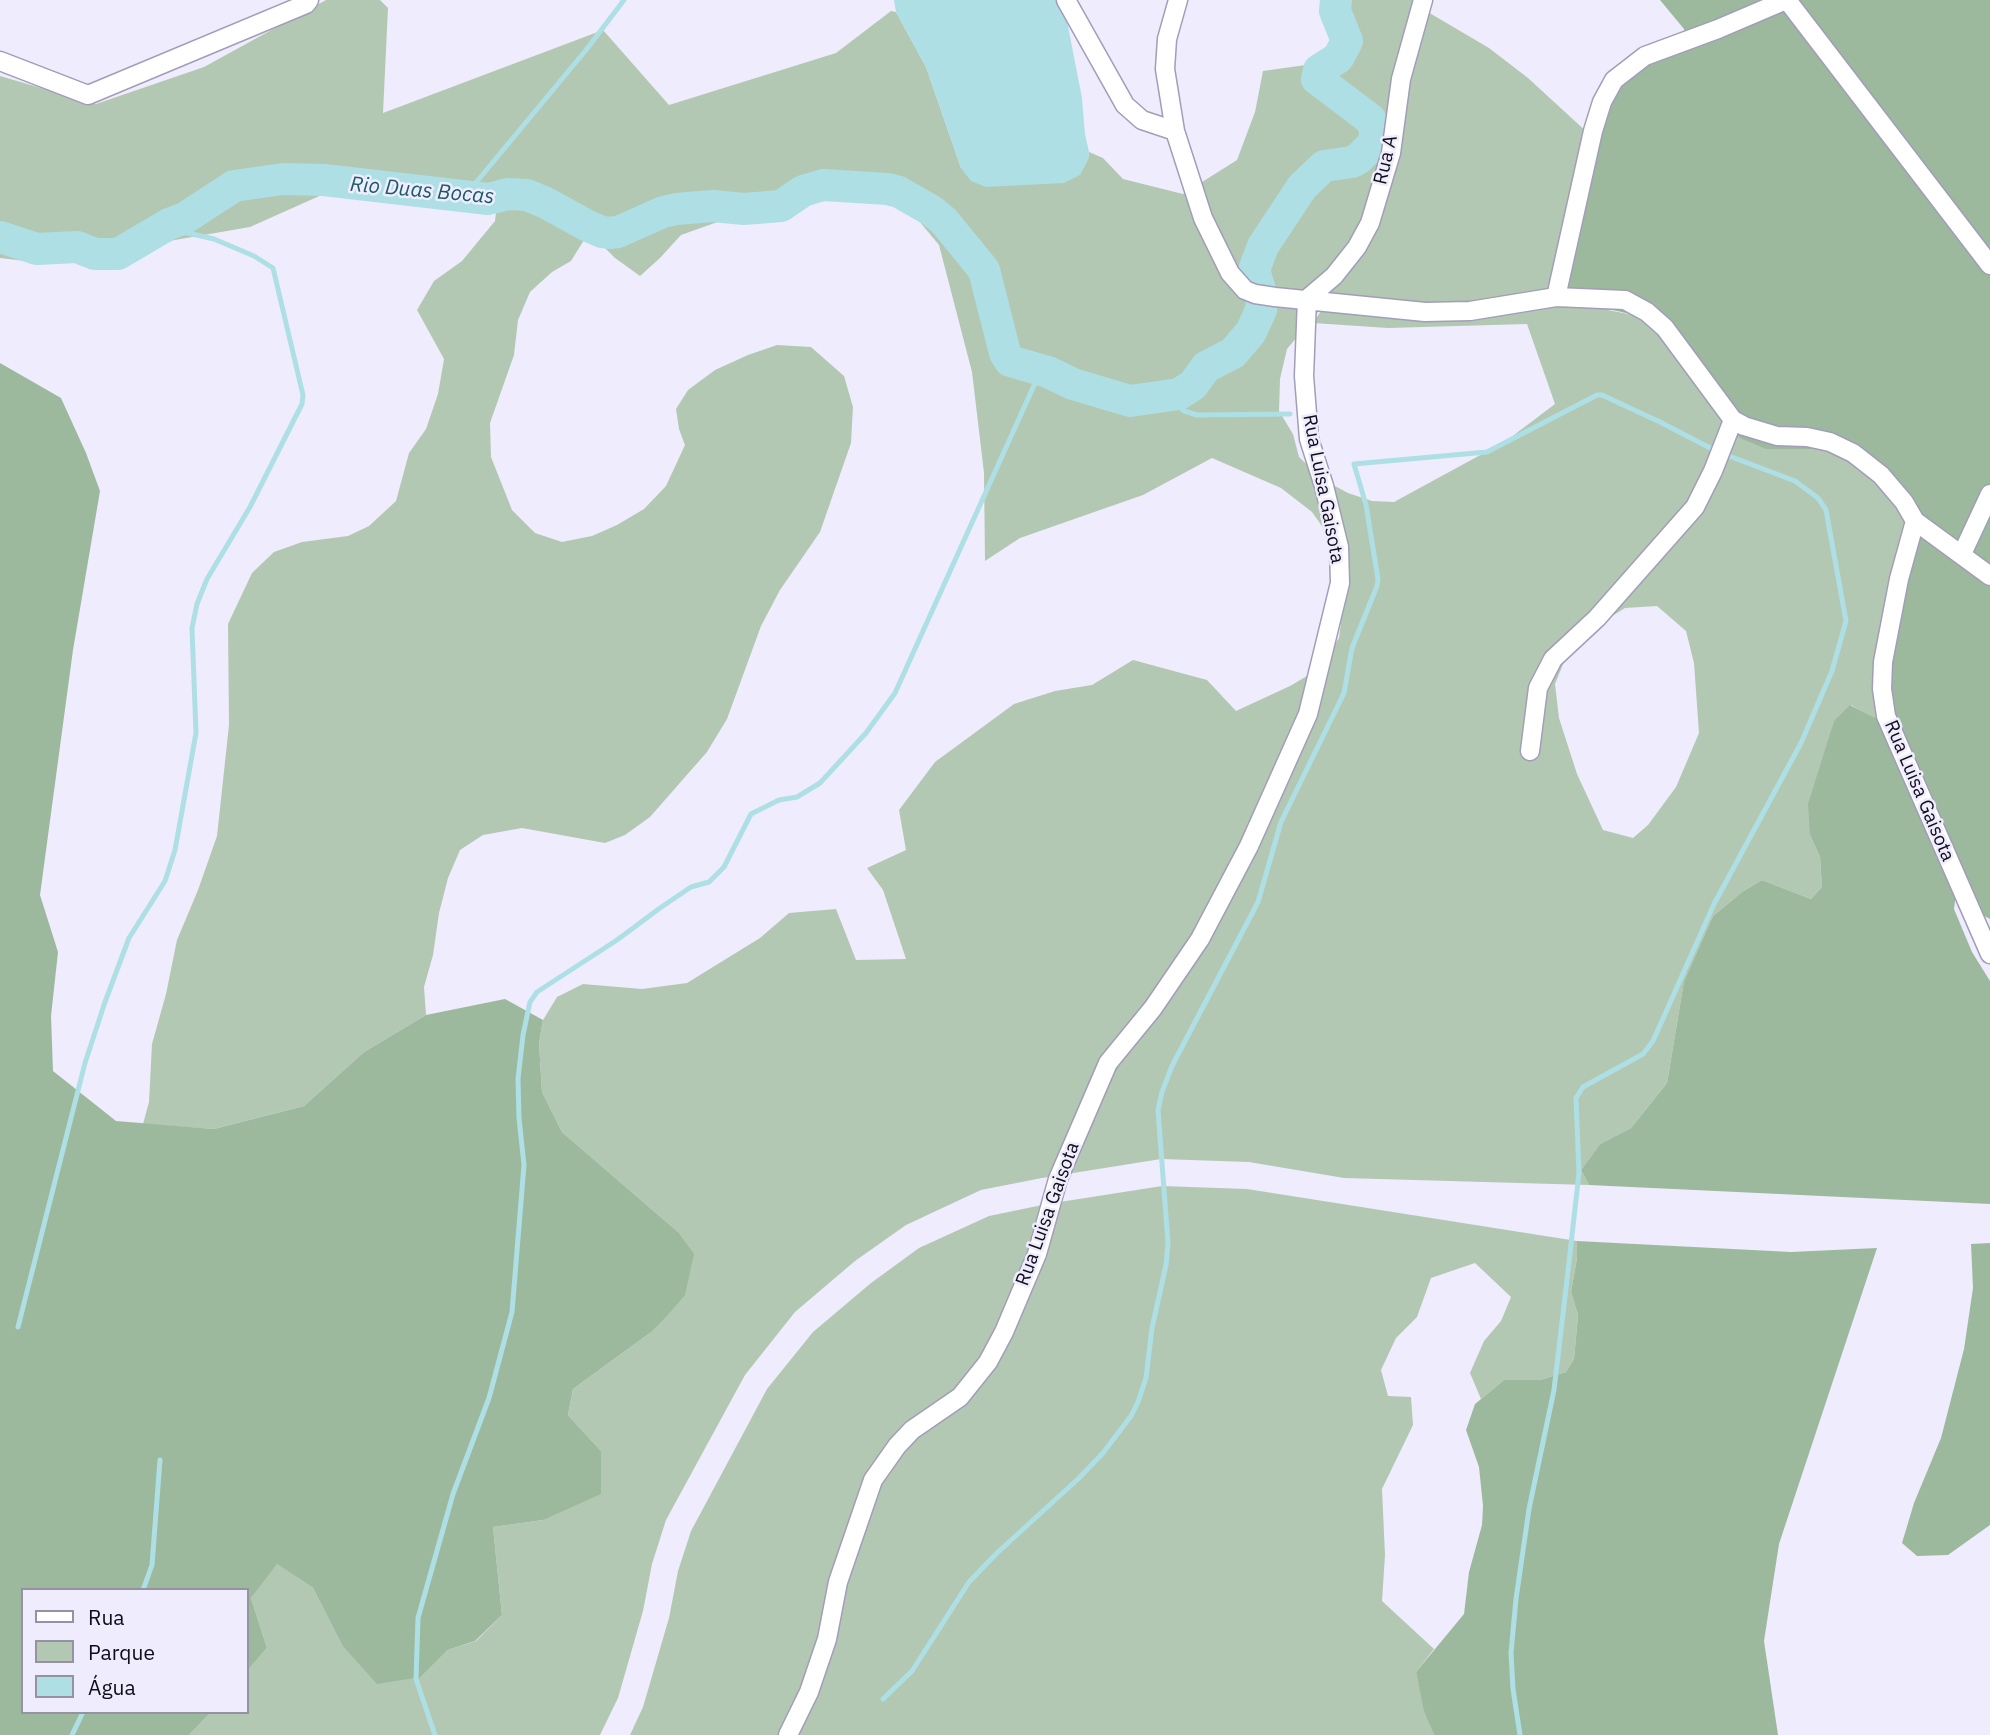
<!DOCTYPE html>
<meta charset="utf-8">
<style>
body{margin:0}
#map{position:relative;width:1990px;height:1735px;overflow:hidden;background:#efecfe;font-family:"IBM Plex Sans",sans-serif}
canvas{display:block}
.legend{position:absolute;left:21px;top:1588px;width:228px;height:126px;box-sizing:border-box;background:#efecfe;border:2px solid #9593a2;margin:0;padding:9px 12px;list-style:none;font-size:21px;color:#0f0d17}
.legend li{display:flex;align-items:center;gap:14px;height:35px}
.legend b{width:35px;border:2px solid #9593a2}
</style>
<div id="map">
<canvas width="1990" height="1735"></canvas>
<ul class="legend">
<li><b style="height:9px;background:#fff"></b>Rua</li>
<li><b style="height:19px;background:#b3c8b3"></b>Parque</li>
<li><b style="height:19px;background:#aedfe5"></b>Água</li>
</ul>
</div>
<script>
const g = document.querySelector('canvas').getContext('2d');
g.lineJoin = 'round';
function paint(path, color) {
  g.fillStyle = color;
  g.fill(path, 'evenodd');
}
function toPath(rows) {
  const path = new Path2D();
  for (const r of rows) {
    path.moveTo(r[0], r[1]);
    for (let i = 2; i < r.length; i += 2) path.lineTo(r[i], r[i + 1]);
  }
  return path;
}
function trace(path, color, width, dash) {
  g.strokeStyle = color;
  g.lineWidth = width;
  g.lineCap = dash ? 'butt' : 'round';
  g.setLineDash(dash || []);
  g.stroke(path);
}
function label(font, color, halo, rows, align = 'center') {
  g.font = font + ' "IBM Plex Sans",sans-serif';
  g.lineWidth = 5;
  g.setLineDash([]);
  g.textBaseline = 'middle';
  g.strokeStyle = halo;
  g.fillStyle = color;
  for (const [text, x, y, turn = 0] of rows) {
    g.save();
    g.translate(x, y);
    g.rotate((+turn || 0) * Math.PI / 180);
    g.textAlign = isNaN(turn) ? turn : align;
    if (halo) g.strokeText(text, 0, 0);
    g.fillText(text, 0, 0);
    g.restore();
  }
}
paint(toPath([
 [326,0,380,0,388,8,383,113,603,30,669,105,836,53,891,11,896,12,926,67,961,168,1088,160,1089,152,1103,158,1123,179,1183,194,1237,160,1255,112,1263,71,1334,61,1346,25,1322,0,1417,0,1416,5,1489,48,1528,78,1589,134,1608,310,1643,317,1810,449,1846,454,1909,507,1881,676,1877,720,1851,705,1834,722,1822,763,1810,835,1820,857,1822,887,1811,899,1762,880,1742,892,1713,916,1684,981,1667,1083,1631,1128,1600,1144,1581,1170,1589,1185,1344,1178,1249,1162,1161,1159,1042,1178,981,1190,906,1225,855,1261,795,1312,745,1375,666,1520,652,1564,643,1611,618,1698,600,1735,189,1735,211,1712,247,1712,247,1671,267,1648,251,1598,276,1563,313,1588,342,1645,421,1677,448,1650,476,1641,502,1615,493,1527,543,1520,601,1451,568,1415,573,1389,650,1333,678,1232,562,1132,542,1092,539,1043,543,1020,557,997,583,984,642,989,687,983,760,938,789,913,836,909,856,960,906,959,883,890,867,868,906,850,899,810,935,762,1014,704,1055,691,1092,685,1133,660,1207,680,1236,711,1290,686,1307,676,1325,660,1339,638,1343,608,1336,546,1312,512,1281,488,1212,458,1143,495,1020,538,985,561,984,473,972,372,939,245,890,186,782,199,681,235,660,258,640,276,615,258,589,232,571,261,552,272,530,292,518,320,514,355,490,423,491,457,512,510,535,533,562,542,592,536,617,525,644,509,666,486,685,445,679,429,676,409,688,390,715,370,748,355,777,345,811,347,844,376,853,407,851,443,820,532,780,590,761,626,727,719,707,752,650,817,625,835,605,843,522,828,483,835,460,850,448,878,439,913,433,955,424,987,426,1015,364,1052,304,1106,214,1129,143,1124,149,1102,152,1044,166,994,177,940,198,890,217,836,229,725,228,624,252,573,274,552,302,542,348,536,369,526,396,501,409,453,426,429,438,394,444,359,417,310,434,281,462,261,495,221,499,188,492,184,353,181,250,227,42,263,0,258,0,76,96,104,204,67],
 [1329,299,1313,323,1388,328,1527,324,1555,404,1506,441,1394,502,1372,501,1348,493,1322,479,1299,457,1293,434,1279,411,1280,379,1287,349],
 [1657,606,1686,631,1694,663,1699,733,1676,787,1648,825,1633,838,1603,830,1577,774,1559,718,1555,684,1568,652,1593,628,1625,608],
 [1162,1186,1247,1189,1577,1241,1577,1258,1571,1292,1578,1315,1574,1359,1566,1372,1540,1380,1504,1380,1481,1399,1470,1373,1484,1341,1501,1321,1511,1297,1475,1263,1431,1278,1417,1317,1396,1338,1381,1370,1388,1396,1411,1397,1413,1425,1382,1489,1385,1555,1382,1601,1434,1649,1416,1672,1425,1711,1434,1735,630,1735,643,1707,669,1618,678,1571,691,1531,767,1389,813,1332,871,1283,919,1248,989,1216,1047,1204]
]), '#b3c8b3');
paint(toPath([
 [1660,0,1990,0,1990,919,1977,912,1958,877,1954,909,1972,952,1990,981,1990,1204,1589,1185,1581,1170,1600,1144,1631,1128,1667,1083,1684,981,1713,916,1742,892,1762,880,1811,899,1822,887,1820,857,1810,835,1808,804,1834,721,1850,705,1877,719,1881,676,1909,507,1846,454,1810,449,1766,449,1740,438,1675,351,1643,317,1561,298,1598,96,1685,36,1684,29],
 [0,363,61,398,86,453,100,491,73,650,40,895,58,952,51,1016,53,1071,116,1121,214,1129,304,1106,364,1052,426,1015,505,999,543,1020,539,1043,542,1092,562,1132,678,1232,694,1254,685,1295,667,1316,650,1333,573,1389,568,1415,601,1451,601,1494,543,1520,493,1527,502,1615,475,1641,448,1650,421,1677,377,1684,342,1645,313,1588,277,1564,251,1598,267,1648,247,1671,247,1590,23,1590,23,1712,211,1712,189,1735,0,1735],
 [1577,1241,1791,1252,1877,1248,1779,1544,1764,1641,1778,1735,1434,1735,1424,1711,1416,1672,1464,1614,1469,1572,1482,1525,1483,1506,1479,1467,1466,1430,1475,1404,1504,1380,1540,1380,1566,1372,1574,1359,1578,1315,1571,1292,1577,1258],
 [1990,1243,1990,1525,1948,1555,1917,1556,1902,1543,1914,1503,1941,1438,1964,1349,1973,1288,1971,1244]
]), '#9db99d');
paint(toPath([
 [894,0,1056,0,1066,16,1082,98,1085,134,1089,152,1088,160,1080,175,1064,183,986,187,971,181,961,168,926,67,896,12]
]), '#aedfe5');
trace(toPath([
 [464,197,586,50,624,0],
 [1167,395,1184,411,1197,415,1290,414],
 [18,1327,85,1063,105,1002,129,938,165,881,175,850,196,733,192,628,197,604,207,579,250,507,302,404,303,395,273,268,254,256,214,239,179,231,146,237],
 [143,1590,152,1565,160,1460],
 [883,1699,912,1671,969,1582,997,1553,1079,1478,1103,1453,1131,1416,1138,1402,1146,1378,1152,1328,1166,1265,1168,1243,1158,1110,1162,1092,1172,1066,1258,902,1281,822,1344,693,1352,648,1377,586,1378,579,1366,505,1354,464,1487,452,1597,395,1602,395,1660,422,1716,451,1795,481,1818,498,1826,510,1846,621,1832,671,1801,743,1714,904,1653,1041,1643,1054,1583,1087,1576,1098,1579,1173,1568,1271,1554,1390,1529,1509,1516,1599,1511,1653,1513,1689,1520,1735],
 [72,1735,83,1712],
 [435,1735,416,1679,418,1618,453,1494,489,1398,512,1312,524,1165,519,1118,518,1079,523,1035,530,1002,537,992,617,940,660,908,691,887,709,882,724,867,751,814,779,800,797,797,820,783,866,733,895,693,1041,370]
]), '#aedfe5', 5);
trace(toPath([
 [0,237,37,249,77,247,95,254,118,254,169,224,185,218,234,186,283,179,324,180,488,199,508,194,527,195,546,203,588,226,602,232,610,233,618,232,663,212,676,209,713,206,744,209,781,206,803,191,823,185,888,189,899,192,932,211,944,221,984,270,1005,353,1010,361,1048,372,1073,384,1130,401,1179,394,1193,385,1206,367,1233,353,1251,332,1261,310,1262,297,1254,270,1263,246,1302,187,1324,166,1352,162,1359,158,1371,146,1375,140,1375,128,1370,119,1317,79,1319,70,1338,58,1347,41,1335,11,1336,0]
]), '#aedfe5', 32);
const minor = toPath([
 [1066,0,1125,105,1142,120,1175,131],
 [1178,0,1167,39,1165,69,1175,131,1203,218,1230,273,1245,290,1255,294,1275,297,1425,312,1470,311,1556,297,1625,300,1647,312,1665,328,1733,420,1744,426,1777,436,1807,437,1830,442,1853,453,1881,475,1904,502,1915,521,1899,579,1883,662,1882,689,1886,716,1990,954],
 [1787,0,1990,265],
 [0,61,88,95,306,4,309,0],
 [1556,297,1593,131,1602,102,1614,80,1645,56,1718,29,1786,0],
 [1307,299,1334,276,1357,247,1370,223,1391,153,1401,79,1423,0],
 [1915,521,1990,576],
 [1962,554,1990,494],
 [1530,751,1538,688,1553,659,1597,618,1695,507,1713,471,1733,420],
 [788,1735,809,1692,827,1639,838,1582,873,1480,897,1446,912,1430,960,1397,988,1362,1004,1332,1037,1254,1058,1179,1108,1063,1153,1008,1200,939,1249,846,1308,714,1340,583,1339,547,1324,486,1309,439,1304,376,1307,299]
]);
trace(minor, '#a29db9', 21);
trace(minor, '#fff', 18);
label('19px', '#0f0d17', '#efecfe', [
 ["Rua A",1386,160,-77],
 ["Rua Luisa Gaisota",1323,489,79],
 ["Rua Luisa Gaisota",1919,791,67],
 ["Rua Luisa Gaisota",1048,1214,-70]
]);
label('italic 21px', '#1a5b63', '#efecfe', [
 ["Rio Duas Bocas",422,191,5]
]);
</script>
